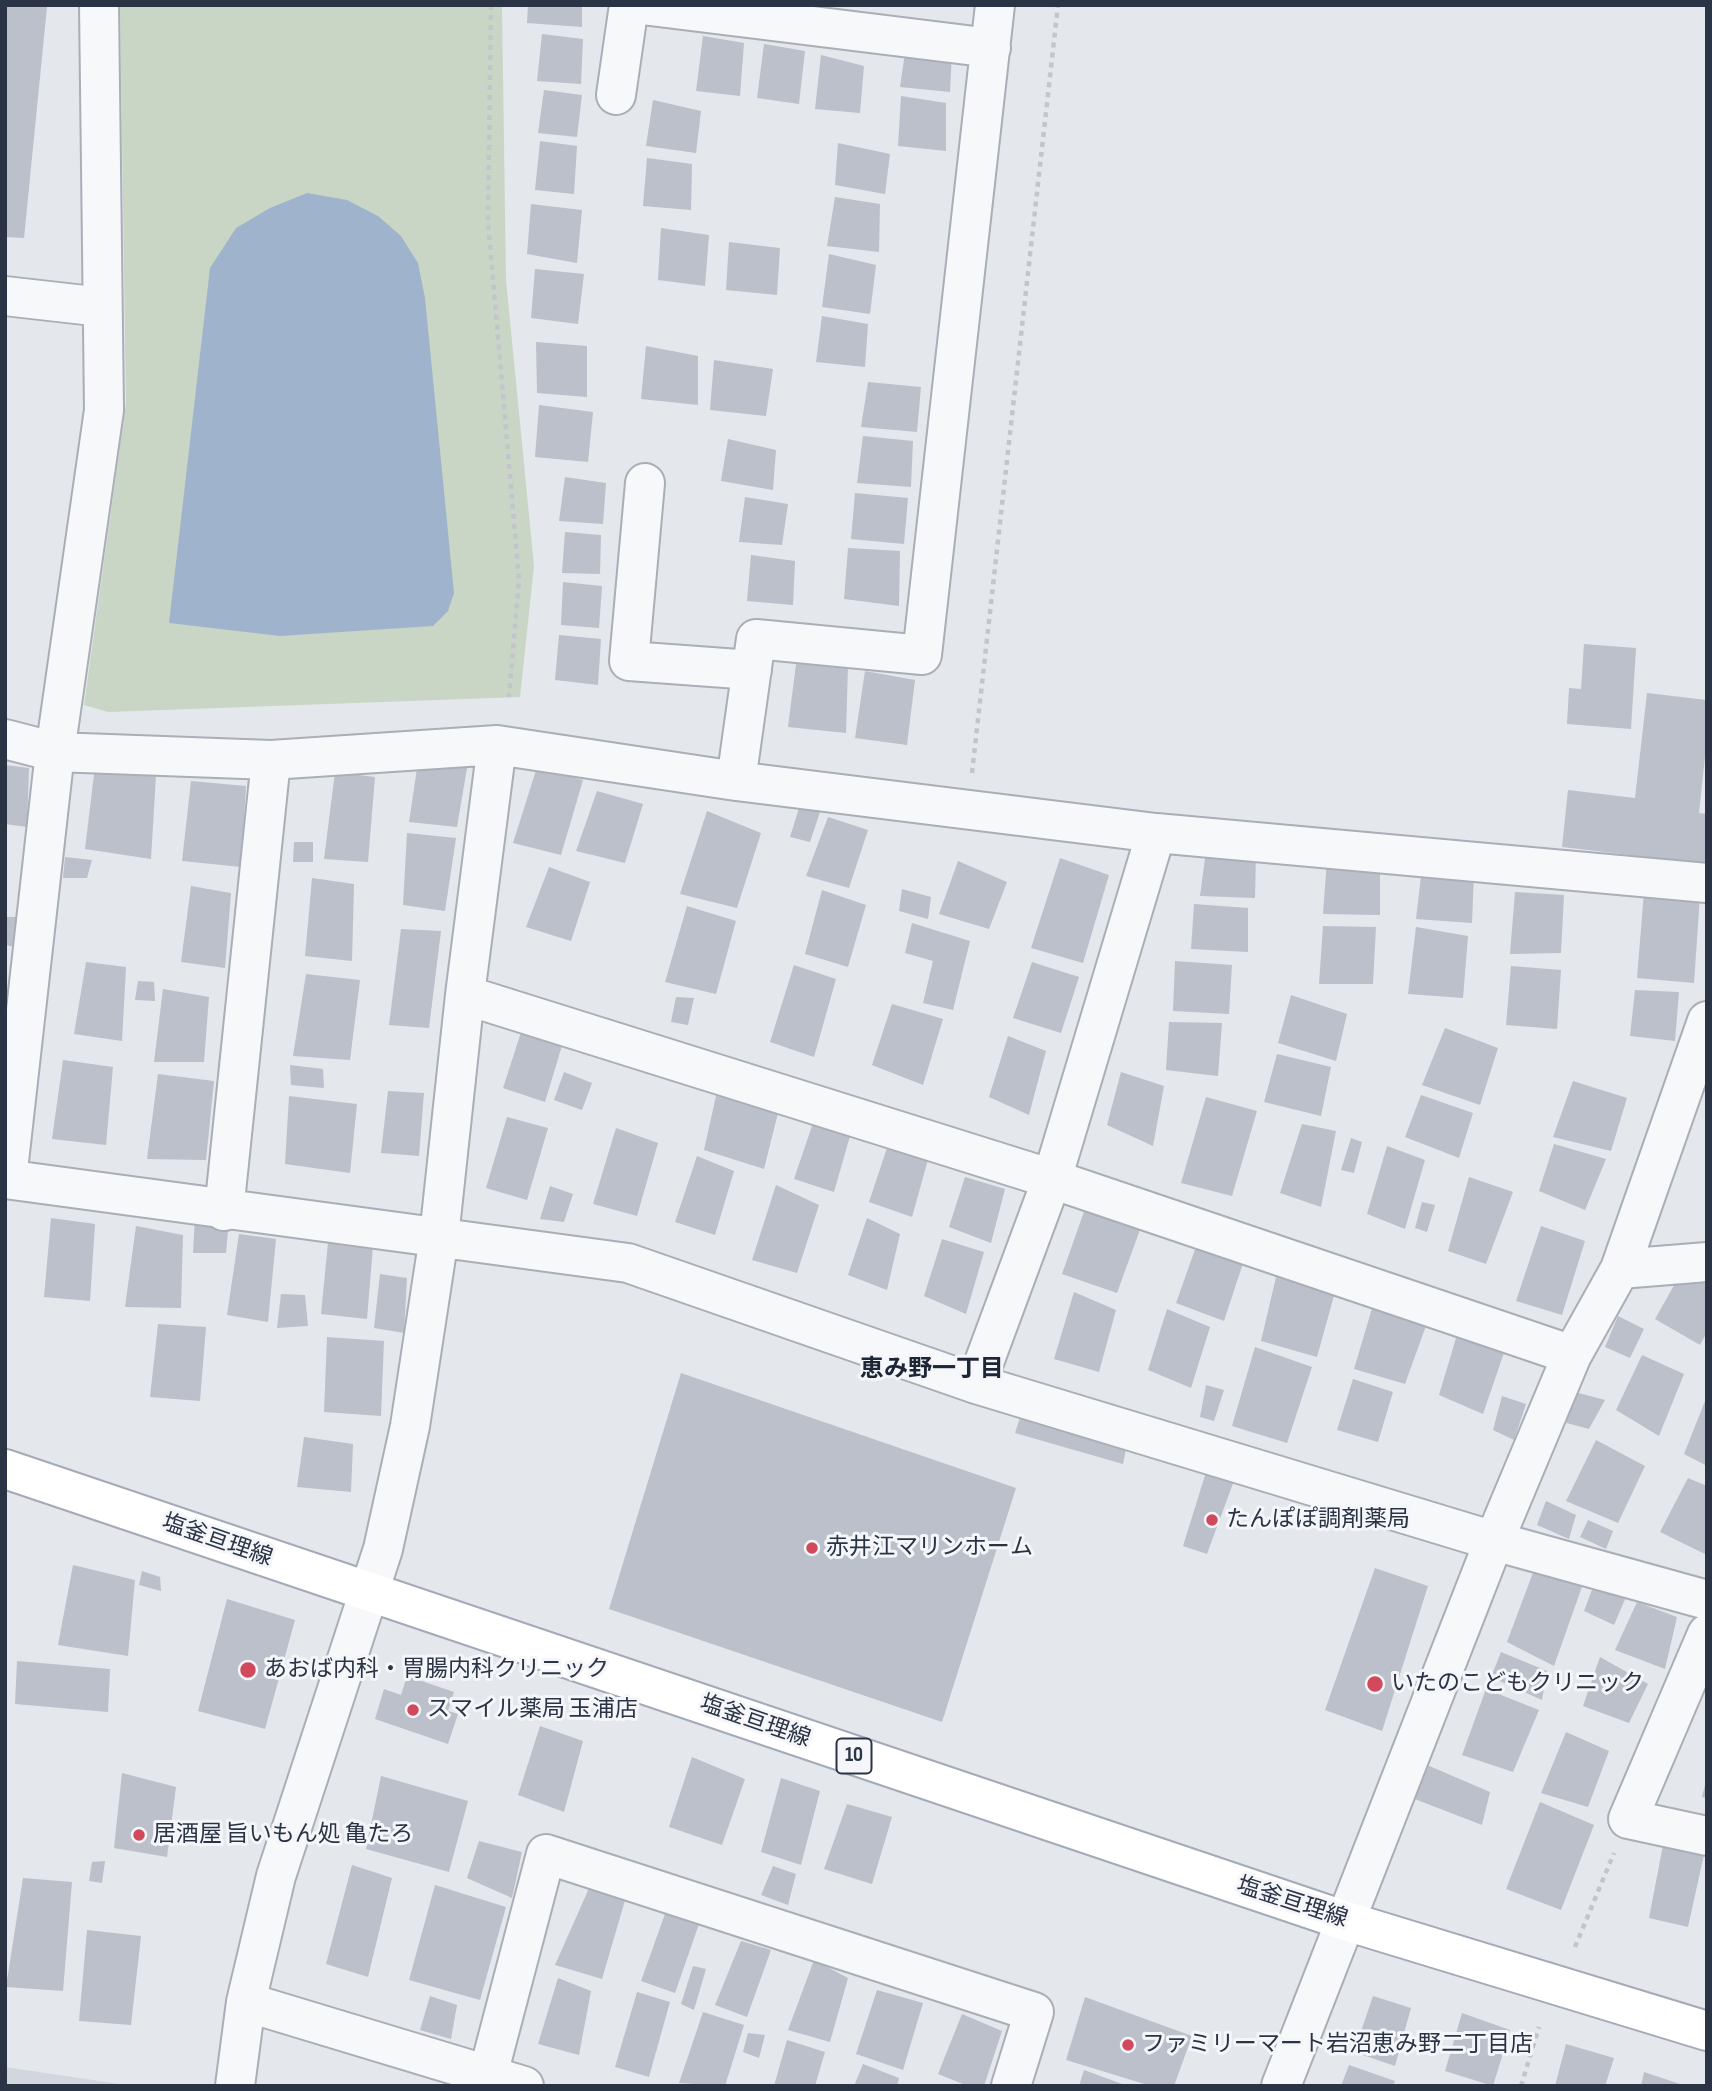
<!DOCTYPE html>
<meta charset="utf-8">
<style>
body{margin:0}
#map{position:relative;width:1712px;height:2091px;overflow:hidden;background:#e4e7ec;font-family:"Sofia Sans Condensed",sans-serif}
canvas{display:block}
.frame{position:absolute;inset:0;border:7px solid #2b3445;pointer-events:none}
</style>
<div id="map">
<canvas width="1712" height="2091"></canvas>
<div class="frame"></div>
</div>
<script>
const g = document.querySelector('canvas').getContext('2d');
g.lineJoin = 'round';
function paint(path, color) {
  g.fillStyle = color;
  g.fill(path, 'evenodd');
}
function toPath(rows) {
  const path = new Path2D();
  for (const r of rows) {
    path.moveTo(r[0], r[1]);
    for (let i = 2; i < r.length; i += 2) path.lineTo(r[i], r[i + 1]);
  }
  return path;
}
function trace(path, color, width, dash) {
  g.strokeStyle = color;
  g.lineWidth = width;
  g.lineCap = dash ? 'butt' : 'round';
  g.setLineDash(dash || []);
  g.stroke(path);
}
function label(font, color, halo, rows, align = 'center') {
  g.font = font + ' "Sofia Sans Condensed","Noto Sans JP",sans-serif';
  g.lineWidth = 6;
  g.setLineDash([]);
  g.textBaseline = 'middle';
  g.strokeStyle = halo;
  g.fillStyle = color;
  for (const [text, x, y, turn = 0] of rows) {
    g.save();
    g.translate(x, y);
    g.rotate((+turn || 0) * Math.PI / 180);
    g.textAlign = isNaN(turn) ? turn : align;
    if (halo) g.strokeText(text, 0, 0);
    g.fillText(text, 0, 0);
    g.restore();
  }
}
paint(toPath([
 [5,2067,133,2086,5,2086]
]), '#d2d6de');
paint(toPath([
 [120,5,502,5,506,280,534,566,520,697,108,712,84,705,126,403]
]), '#c9d6c5');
paint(toPath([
 [307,193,347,200,378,216,401,236,418,263,425,298,454,593,448,611,433,626,280,636,169,623,210,268,236,228,270,208]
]), '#9fb4cc');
paint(toPath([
 [5,5,47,7,24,238,5,237],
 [528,5,582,5,582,27,527,23],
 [542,34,583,39,581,84,537,81],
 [703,36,744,43,740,96,696,91],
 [764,44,805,51,799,104,757,98],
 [906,46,952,51,950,92,900,87],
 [821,55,864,66,860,113,815,109],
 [544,90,582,95,577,137,538,133],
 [901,96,946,103,946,151,898,146],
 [653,100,701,111,696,153,646,146],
 [540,141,577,146,574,194,535,190],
 [838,143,890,154,885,194,835,185],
 [647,158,692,164,691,210,643,206],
 [835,197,880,204,879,252,827,246],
 [531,204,582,210,577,263,527,254],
 [661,228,709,235,705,286,658,280],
 [729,242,780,248,777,295,726,290],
 [829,254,876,265,870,314,822,307],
 [535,269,584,274,578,324,531,318],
 [822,316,868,324,865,367,816,362],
 [536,342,587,346,587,397,537,393],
 [646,346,698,356,698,405,641,399],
 [714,360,773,369,766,416,710,410],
 [868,382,921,387,917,432,861,427],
 [539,405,593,412,588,462,535,457],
 [863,436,913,441,911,487,857,483],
 [728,439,776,450,773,490,721,481],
 [565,477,606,483,603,524,559,521],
 [855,493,908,498,904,544,851,539],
 [745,497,788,504,782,545,739,542],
 [565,532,601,535,600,574,562,573],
 [848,548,900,551,899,606,844,599],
 [751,555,795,561,793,605,747,601],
 [563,582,602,586,599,628,561,625],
 [559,635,601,639,598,685,555,680],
 [1584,644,1636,648,1631,729,1567,724,1569,688,1581,689],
 [796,664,848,666,846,733,788,727],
 [865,671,915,680,907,745,855,738],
 [1647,693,1707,700,1707,738,1699,813,1707,814,1707,864,1562,847,1568,790,1635,798],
 [418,762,467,768,457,827,409,822],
 [5,765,29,768,27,827,5,824],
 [95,766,156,775,151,859,85,849],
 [537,767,583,780,561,855,513,843],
 [335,772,375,777,368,862,324,859],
 [191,781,246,786,241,867,182,861],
 [597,791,643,804,625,863,576,851],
 [799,808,820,812,810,842,790,837],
 [707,811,761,833,737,908,680,894],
 [828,817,868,830,849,888,806,876],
 [407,833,456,838,445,911,403,905],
 [294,842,313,842,313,862,293,862],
 [1206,851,1256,854,1255,898,1200,896],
 [65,857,92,860,87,878,63,878],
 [1060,858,1109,875,1083,963,1031,948],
 [1327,860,1380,864,1380,915,1323,914],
 [958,861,1007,882,989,929,939,914],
 [549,867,590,882,571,941,526,927],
 [1422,868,1474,873,1472,923,1416,919],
 [312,878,354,884,352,961,305,956],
 [191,886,231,893,225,968,181,962],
 [902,889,931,897,928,919,899,911],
 [822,890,866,905,848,967,805,954],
 [1515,892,1564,895,1561,953,1510,954],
 [1644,892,1700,896,1694,983,1637,978],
 [1194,904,1248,908,1248,952,1191,949],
 [687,906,736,921,716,994,665,982],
 [5,917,17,917,15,947,5,945],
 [912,923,970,941,953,1010,923,1003,933,961,905,953],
 [1323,926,1376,927,1373,984,1319,984],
 [1416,927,1468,936,1463,998,1408,994],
 [401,929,441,931,429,1028,389,1025],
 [1175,961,1232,965,1229,1014,1173,1011],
 [86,962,126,967,122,1041,74,1034],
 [1032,962,1079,977,1061,1033,1013,1018],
 [794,965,836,979,814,1057,770,1042],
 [1511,966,1561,970,1557,1029,1506,1025],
 [306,974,360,980,350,1060,293,1056],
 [138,981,154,982,155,1001,135,1000],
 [163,989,209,997,204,1062,154,1062],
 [1635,990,1679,992,1675,1041,1630,1036],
 [1291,995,1347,1014,1336,1061,1278,1043],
 [676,997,694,998,688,1025,671,1022],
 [892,1004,943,1019,923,1085,872,1065],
 [1169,1022,1222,1023,1218,1076,1166,1070],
 [524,1023,564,1039,545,1102,503,1088],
 [1445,1028,1498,1048,1480,1105,1422,1085],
 [1008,1036,1046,1051,1029,1115,989,1097],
 [1277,1054,1331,1067,1321,1116,1264,1102],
 [63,1060,113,1067,106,1145,52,1139],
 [290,1065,323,1069,324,1088,291,1085],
 [564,1072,592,1083,582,1110,554,1100],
 [1121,1072,1164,1086,1153,1146,1107,1125],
 [158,1074,214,1081,206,1160,147,1159],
 [1573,1081,1627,1098,1611,1151,1553,1137],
 [718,1087,779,1109,764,1169,704,1150],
 [388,1091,424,1093,419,1156,381,1153],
 [1421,1095,1473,1113,1459,1158,1405,1137],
 [289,1096,357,1104,350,1173,285,1164],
 [1206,1097,1257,1111,1232,1196,1181,1183],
 [507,1117,548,1128,527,1200,486,1188],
 [814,1120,850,1136,834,1192,794,1179],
 [1302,1124,1336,1131,1321,1207,1280,1193],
 [616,1128,658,1143,637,1216,593,1204],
 [1351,1138,1362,1142,1354,1173,1341,1170],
 [1554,1144,1606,1159,1585,1210,1539,1191],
 [888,1145,929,1156,912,1217,869,1202],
 [1387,1146,1425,1160,1405,1229,1367,1214],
 [697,1156,734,1171,715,1235,675,1222],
 [965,1177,1005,1189,991,1243,949,1227],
 [1469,1177,1513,1192,1486,1264,1448,1251],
 [776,1185,819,1205,797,1273,752,1260],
 [550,1186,573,1194,564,1222,540,1219],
 [1422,1202,1435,1205,1427,1232,1415,1228],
 [1087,1203,1142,1224,1117,1293,1062,1274],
 [195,1216,229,1220,226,1253,193,1253],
 [51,1218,95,1224,90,1301,44,1297],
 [867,1218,900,1234,887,1290,848,1275],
 [136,1226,183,1235,181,1308,125,1307],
 [1541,1226,1585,1241,1562,1315,1516,1301],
 [239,1234,276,1239,268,1322,227,1315],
 [942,1239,984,1252,966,1314,924,1296],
 [1198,1241,1246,1254,1224,1321,1176,1303],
 [328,1243,373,1246,367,1319,321,1314],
 [1277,1273,1335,1292,1317,1357,1261,1341],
 [1681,1273,1707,1285,1707,1332,1700,1345,1655,1319],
 [380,1274,407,1278,404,1333,374,1328],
 [1074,1292,1116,1310,1099,1372,1054,1359],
 [281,1294,305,1295,308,1326,277,1328],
 [1373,1305,1427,1323,1405,1384,1354,1369],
 [1167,1309,1210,1327,1191,1388,1148,1370],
 [1618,1316,1644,1329,1630,1358,1605,1347],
 [158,1324,206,1327,200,1401,150,1397],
 [1459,1328,1507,1344,1483,1414,1439,1395],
 [327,1337,384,1341,381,1416,324,1412],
 [1255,1347,1312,1367,1287,1443,1232,1426],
 [1642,1355,1684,1374,1659,1436,1616,1410],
 [681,1373,1016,1488,942,1722,609,1609],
 [1353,1379,1393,1392,1378,1442,1337,1430],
 [1206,1385,1224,1390,1214,1421,1200,1417],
 [1575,1392,1605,1400,1589,1429,1563,1422],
 [1502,1396,1526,1404,1514,1440,1493,1430],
 [1705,1401,1707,1402,1707,1466,1684,1454],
 [1024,1405,1128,1438,1123,1464,1015,1433],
 [304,1437,353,1444,351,1492,297,1487],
 [1596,1440,1645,1466,1618,1523,1566,1501],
 [1207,1469,1235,1478,1207,1554,1183,1546],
 [1688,1478,1707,1486,1707,1555,1660,1532],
 [1546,1501,1576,1515,1569,1539,1537,1525],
 [1588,1520,1613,1531,1606,1549,1580,1537],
 [1537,1562,1584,1581,1554,1666,1507,1642],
 [73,1565,135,1580,128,1656,58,1645],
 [1375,1568,1428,1586,1382,1731,1325,1710],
 [142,1571,160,1577,161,1591,139,1585],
 [1593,1587,1626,1597,1614,1625,1584,1611],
 [227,1599,295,1620,265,1729,198,1711],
 [1637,1602,1677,1617,1665,1669,1615,1650],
 [1501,1652,1547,1671,1542,1700,1491,1677],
 [1600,1657,1648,1684,1629,1723,1583,1706],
 [17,1661,110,1669,108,1712,15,1704],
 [407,1676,454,1692,448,1711,458,1714,448,1744,375,1719,384,1689,401,1695],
 [1486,1689,1539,1710,1513,1772,1462,1755],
 [540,1726,583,1741,564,1812,518,1795],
 [1566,1732,1609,1751,1588,1807,1541,1793],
 [692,1757,745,1779,722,1845,669,1827],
 [1427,1765,1490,1792,1482,1825,1412,1798],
 [122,1773,176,1787,167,1857,114,1848],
 [381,1776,468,1801,449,1872,366,1849],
 [781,1778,820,1791,801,1865,761,1852],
 [1706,1781,1707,1781,1707,1798,1702,1797],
 [1540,1802,1594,1825,1561,1910,1506,1889],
 [847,1804,892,1817,872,1884,824,1869],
 [1664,1840,1705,1850,1688,1927,1649,1918],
 [479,1841,522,1852,512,1898,467,1878],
 [105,1861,102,1883,89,1881,92,1862],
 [352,1865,392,1878,368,1977,326,1964],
 [773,1866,796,1874,788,1905,761,1895],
 [23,1878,72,1882,63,1991,6,1987],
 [435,1885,506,1907,480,2000,409,1980],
 [590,1886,626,1897,602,1979,555,1965],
 [665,1914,699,1924,675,1993,641,1981],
 [87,1930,141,1936,131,2025,79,2021],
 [741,1941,771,1950,747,2017,715,2005],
 [814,1960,848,1978,830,2042,788,2030],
 [693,1966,706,1969,694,2010,681,2004],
 [558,1978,591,1991,579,2055,538,2044],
 [877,1990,923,2003,903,2070,856,2054],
 [637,1992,670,2002,649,2077,615,2067],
 [430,1996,457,2005,451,2039,420,2030],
 [1373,1996,1411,2008,1395,2066,1354,2052],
 [1085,1997,1192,2036,1174,2086,1151,2086,1066,2060],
 [703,2012,744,2025,725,2086,679,2083],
 [1462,2013,1510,2030,1493,2086,1445,2071],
 [962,2014,1002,2031,984,2086,968,2086,938,2074],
 [748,2033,765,2035,759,2058,743,2052],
 [787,2040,825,2052,815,2086,774,2086],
 [1566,2044,1614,2058,1605,2086,1555,2086],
 [863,2064,899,2078,897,2086,854,2086],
 [1349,2065,1395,2081,1393,2086,1341,2086],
 [1084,2070,1125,2085,1125,2086,1079,2086],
 [1644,2072,1683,2085,1683,2086,1641,2086]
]), '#bbc0ca');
const minor = toPath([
 [642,5,991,48],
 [616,95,629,5],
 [5,296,102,307],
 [645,483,629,661,752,670],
 [5,739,55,752,271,760,497,745,736,781,1156,833,1707,883],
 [736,781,756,639,922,655,995,5],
 [465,995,1052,1179,1572,1355],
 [5,1179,628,1263,976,1384,1494,1541,1707,1600],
 [7,1179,55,752,104,410,99,5],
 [224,1211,271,760],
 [1620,1269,1707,1262],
 [976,1384,1052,1179,1156,833],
 [1707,1634,1628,1819,1707,1836],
 [246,2002,524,2086],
 [235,2086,246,2002,276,1876,383,1549,410,1426,439,1237,465,995,497,745],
 [485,2086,546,1854,1034,2012,1011,2086],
 [1281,2086,1494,1541,1572,1355,1620,1269,1707,1021]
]);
const major = toPath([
 [5,1469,1346,1921,1707,2031]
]);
trace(minor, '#a9aeb7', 42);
trace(major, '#a3abb8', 42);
trace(toPath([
 [491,5,488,221,519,580,509,697],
 [972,773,1058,5],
 [1575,1947,1614,1853],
 [1521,2086,1539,2027]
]), '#c2c5cb', 4.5, [5, 5]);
trace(minor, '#f7f8fa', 38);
trace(major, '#fff', 38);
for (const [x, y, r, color] of [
 [1212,1520,7,"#d1495b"],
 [812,1548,7,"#d1495b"],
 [248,1670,9,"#d1495b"],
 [1375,1684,9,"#d1495b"],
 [413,1710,7,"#d1495b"],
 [139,1835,7,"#d1495b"],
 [1128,2045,7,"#d1495b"]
]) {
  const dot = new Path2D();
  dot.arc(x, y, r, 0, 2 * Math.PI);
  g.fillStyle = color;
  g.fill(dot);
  trace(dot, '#f4f6f9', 2.5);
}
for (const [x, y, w] of [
 [854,1756,35]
]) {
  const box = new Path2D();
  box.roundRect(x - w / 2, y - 17.5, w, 35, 5);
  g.fillStyle = '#f4f6f9';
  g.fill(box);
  trace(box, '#2b3445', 2);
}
label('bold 21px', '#2b3445', null, [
 ["10",854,1756]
]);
label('23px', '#2b3445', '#f4f6f9', [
 ["たんぽぽ調剤薬局",1226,1520],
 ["赤井江マリンホーム",826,1548],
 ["あおば内科・胃腸内科クリニック",264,1670],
 ["いたのこどもクリニック",1391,1684],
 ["スマイル薬局 玉浦店",427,1710],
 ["居酒屋 旨いもん処 亀たろ",153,1835],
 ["ファミリーマート岩沼恵み野二丁目店",1142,2045]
], 'left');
label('23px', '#2b3445', '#f4f6f9', [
 ["塩釜亘理線",217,1541,19],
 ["塩釜亘理線",755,1722,19],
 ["塩釜亘理線",1292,1903,18]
]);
label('bold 24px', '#1d2536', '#f4f6f9', [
 ["恵み野一丁目",932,1370]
]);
</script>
